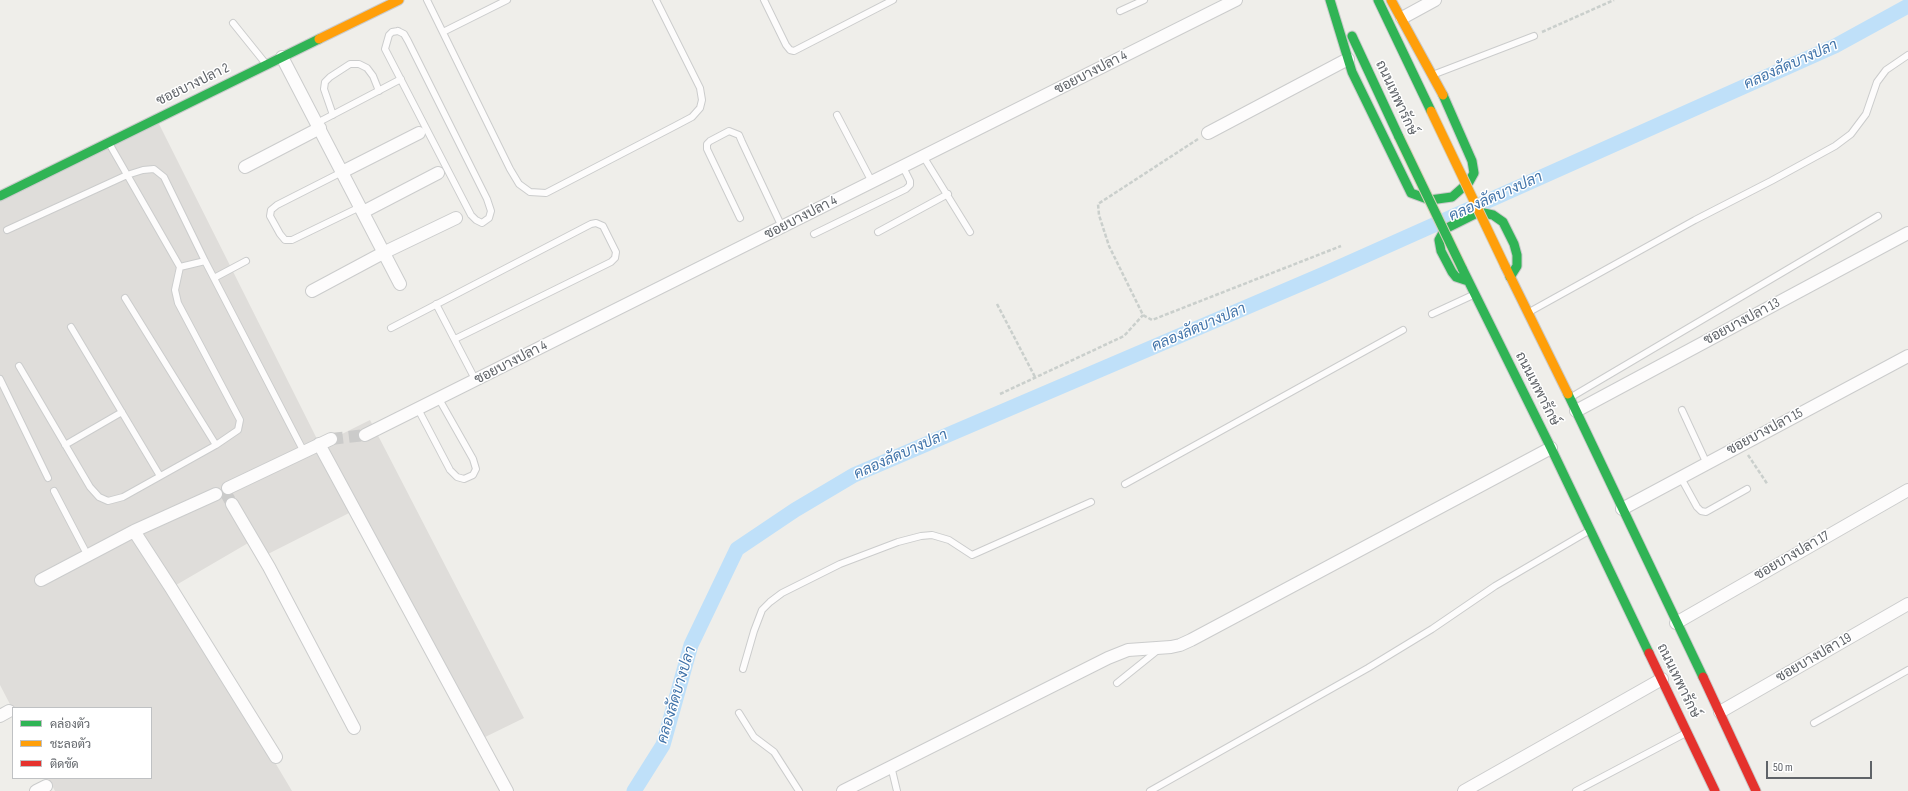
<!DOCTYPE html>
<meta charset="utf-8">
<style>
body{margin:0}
#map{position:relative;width:1908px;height:791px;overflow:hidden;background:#efeeea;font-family:"Sofia Sans Condensed",Sarabun,sans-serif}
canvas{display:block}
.legend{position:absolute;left:12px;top:707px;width:140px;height:72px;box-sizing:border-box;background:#fff;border:1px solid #bfc1c3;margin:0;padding:5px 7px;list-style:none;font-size:12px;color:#5f6368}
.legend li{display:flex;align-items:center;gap:8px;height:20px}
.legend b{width:20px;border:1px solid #bfc1c3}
.scale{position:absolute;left:1766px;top:761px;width:106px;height:18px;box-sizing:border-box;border:2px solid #5f6368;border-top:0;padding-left:5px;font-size:12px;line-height:14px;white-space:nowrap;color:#5f6368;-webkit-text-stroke:3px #fff;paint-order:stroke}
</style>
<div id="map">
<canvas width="1908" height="791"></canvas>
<ul class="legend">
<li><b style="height:5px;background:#30b455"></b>คล่องตัว</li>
<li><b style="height:5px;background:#ff9f0a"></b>ชะลอตัว</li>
<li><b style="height:5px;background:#e5322d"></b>ติดขัด</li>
</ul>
<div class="scale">50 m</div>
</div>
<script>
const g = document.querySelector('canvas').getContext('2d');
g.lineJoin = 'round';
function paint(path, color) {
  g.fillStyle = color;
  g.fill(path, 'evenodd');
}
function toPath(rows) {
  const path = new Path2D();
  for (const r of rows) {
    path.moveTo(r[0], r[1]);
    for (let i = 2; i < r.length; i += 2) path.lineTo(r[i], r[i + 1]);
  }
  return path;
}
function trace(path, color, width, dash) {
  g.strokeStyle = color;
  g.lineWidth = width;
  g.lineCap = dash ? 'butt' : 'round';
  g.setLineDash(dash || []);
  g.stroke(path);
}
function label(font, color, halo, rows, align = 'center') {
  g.font = font + ' "Sofia Sans Condensed",Sarabun,sans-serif';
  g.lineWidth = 3;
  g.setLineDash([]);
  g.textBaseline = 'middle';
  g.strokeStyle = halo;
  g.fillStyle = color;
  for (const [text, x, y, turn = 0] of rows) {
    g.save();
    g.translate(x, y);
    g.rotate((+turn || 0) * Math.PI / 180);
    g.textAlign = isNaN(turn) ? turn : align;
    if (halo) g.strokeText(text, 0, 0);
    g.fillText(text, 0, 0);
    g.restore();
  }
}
paint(toPath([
 [156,118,320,445,370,420,524,718,479,740,355,510,264,556,255,539,171,588,292,791,55,791,48,778,151,778,151,708,13,708,13,710,0,685,0,196]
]), '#dfddda');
trace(toPath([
 [634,791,663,745,691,645,737,549,795,510,854,475,1324,274,1835,46,1908,6]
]), '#bfe0f9', 15);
trace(toPath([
 [331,439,365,435],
 [224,490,232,504]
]), '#cbcbca', 12, [12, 6]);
const lane = toPath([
 [427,0,510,169,519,184,530,192,546,193,675,126,692,117,700,108,702,100,700,88,656,0],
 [764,0,786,45,790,50,794,51,893,0],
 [1120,11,1144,0],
 [233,23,266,64],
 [398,31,404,34,408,41,487,199,491,211,489,218,482,223,476,220,471,215,385,49,389,35,392,32,398,31],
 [443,32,507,0],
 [1435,74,1534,36],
 [333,115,324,89,325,82,330,77,350,64,359,64,367,68,373,76,379,91],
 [837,115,872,182],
 [317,123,401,79],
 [110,145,180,267,205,261],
 [923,156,970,232],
 [342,172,277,205,271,210,270,216,280,234,285,240,292,240,360,207],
 [740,218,707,149,707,144,710,141,729,131,739,135,742,142,782,227],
 [7,230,127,175,143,170,154,169,164,177,205,261,304,452],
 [878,232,948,194],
 [814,234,906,189,910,185,910,181,903,167],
 [214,278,246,261],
 [125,298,216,445],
 [436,304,476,381],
 [1531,311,1695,220,1771,181,1835,146,1851,134,1866,114,1877,82,1886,70,1908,55],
 [1432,314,1473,295],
 [71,327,160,476],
 [391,328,591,224,596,223,603,226,616,252,615,258,611,262,455,339],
 [19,366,90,487,99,497,108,501,123,497,216,445,238,430,240,420,178,303,175,290,180,267],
 [0,379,48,478],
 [1573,396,1878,216],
 [418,409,450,470,457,477,464,479,473,475,476,469,473,459,439,399],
 [1682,410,1707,464],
 [65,445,122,412],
 [1681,478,1697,507,1701,511,1706,512,1747,489],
 [1125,484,1403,330],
 [54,491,88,556],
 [743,669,754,631,762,610,770,602,782,593,840,564,898,542,921,536,932,535,949,540,972,555,1091,502],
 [1117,683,1158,650],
 [739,713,754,737,774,752,799,791],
 [1814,723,1908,670],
 [891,766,897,791],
 [1150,791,1368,668,1432,629,1495,586,1587,532],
 [1576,791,1684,734]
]);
const street = toPath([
 [1402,18,1435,0],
 [282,57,400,284],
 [1208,133,1348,59],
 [245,167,320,128],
 [342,172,419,133],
 [363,212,438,173],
 [312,291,383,253,456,218],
 [1576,411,1908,233],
 [365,435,1236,0],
 [319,444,507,791],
 [228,488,331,439],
 [232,504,269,567,354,728],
 [1622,509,1908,356],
 [134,531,171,588,276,757],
 [41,580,134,531,216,494],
 [1676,623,1908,490],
 [1720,712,1908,604],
 [0,716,9,711],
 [36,791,46,786],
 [843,791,1108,658,1128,650,1171,647,1180,645,1191,640,1551,448],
 [1464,791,1662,679]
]);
const fast = toPath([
 [1330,0,1352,72,1411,193,1430,200,1452,197,1469,182,1474,173,1472,161,1443,95],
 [1378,0,1431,111],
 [1352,36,1399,137],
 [0,196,319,39],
 [1462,268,1551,448,1649,653],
 [1468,281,1456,277,1452,272,1441,251,1439,240,1445,229,1479,212,1493,215,1503,222,1514,244,1517,255,1517,266,1510,277],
 [1568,394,1703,677]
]);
const slow = toPath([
 [1391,0,1443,95],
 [319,39,399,0],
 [1505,266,1568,394]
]);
const jam = toPath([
 [1649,653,1715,791],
 [1703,677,1756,791]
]);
trace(lane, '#cbcccc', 8);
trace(street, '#cbcccc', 14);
trace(fast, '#cacacb', 11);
trace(slow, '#cacacb', 11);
trace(jam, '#cacacb', 11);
trace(toPath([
 [1542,32,1614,0],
 [1198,139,1098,204,1099,215,1109,246,1143,315,1152,320,1341,246],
 [997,304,1035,377],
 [1000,394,1124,336,1143,315],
 [1748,455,1768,485]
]), '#cacfcc', 2.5, [4, 2]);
trace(lane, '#fdfcfc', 6);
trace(street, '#fdfcfc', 12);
trace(fast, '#30b455', 9);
trace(slow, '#ff9f0a', 9);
trace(jam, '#e5322d', 9);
const fastBridge = toPath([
 [1399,137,1462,268]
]);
const slowBridge = toPath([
 [1431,111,1505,266]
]);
trace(fastBridge, '#d7ceb8', 11, []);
trace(slowBridge, '#d7ceb8', 11, []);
trace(fastBridge, '#30b455', 9);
trace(slowBridge, '#ff9f0a', 9);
label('14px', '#5f6368', '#fff', [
 ["ซอยบางปลา 4",1091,73,-27],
 ["ซอยบางปลา 2",193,85,-26],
 ["ถนนเทพารักษ์",1396,98,65],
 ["ซอยบางปลา 4",801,218,-27],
 ["ซอยบางปลา 13",1742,322,-28],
 ["ซอยบางปลา 4",511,363,-27],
 ["ถนนเทพารักษ์",1537,389,63],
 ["ซอยบางปลา 15",1765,432,-28],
 ["ซอยบางปลา 17",1792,556,-30],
 ["ซอยบางปลา 19",1814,658,-30],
 ["ถนนเทพารักษ์",1678,681,64]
]);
label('italic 15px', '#4174aa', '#fff', [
 ["คลองลัดบางปลา",1791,65,-24],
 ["คลองลัดบางปลา",1496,197,-24],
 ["คลองลัดบางปลา",1199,328,-23],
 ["คลองลัดบางปลา",901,455,-24],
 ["คลองลัดบางปลา",677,695,-73]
]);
</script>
